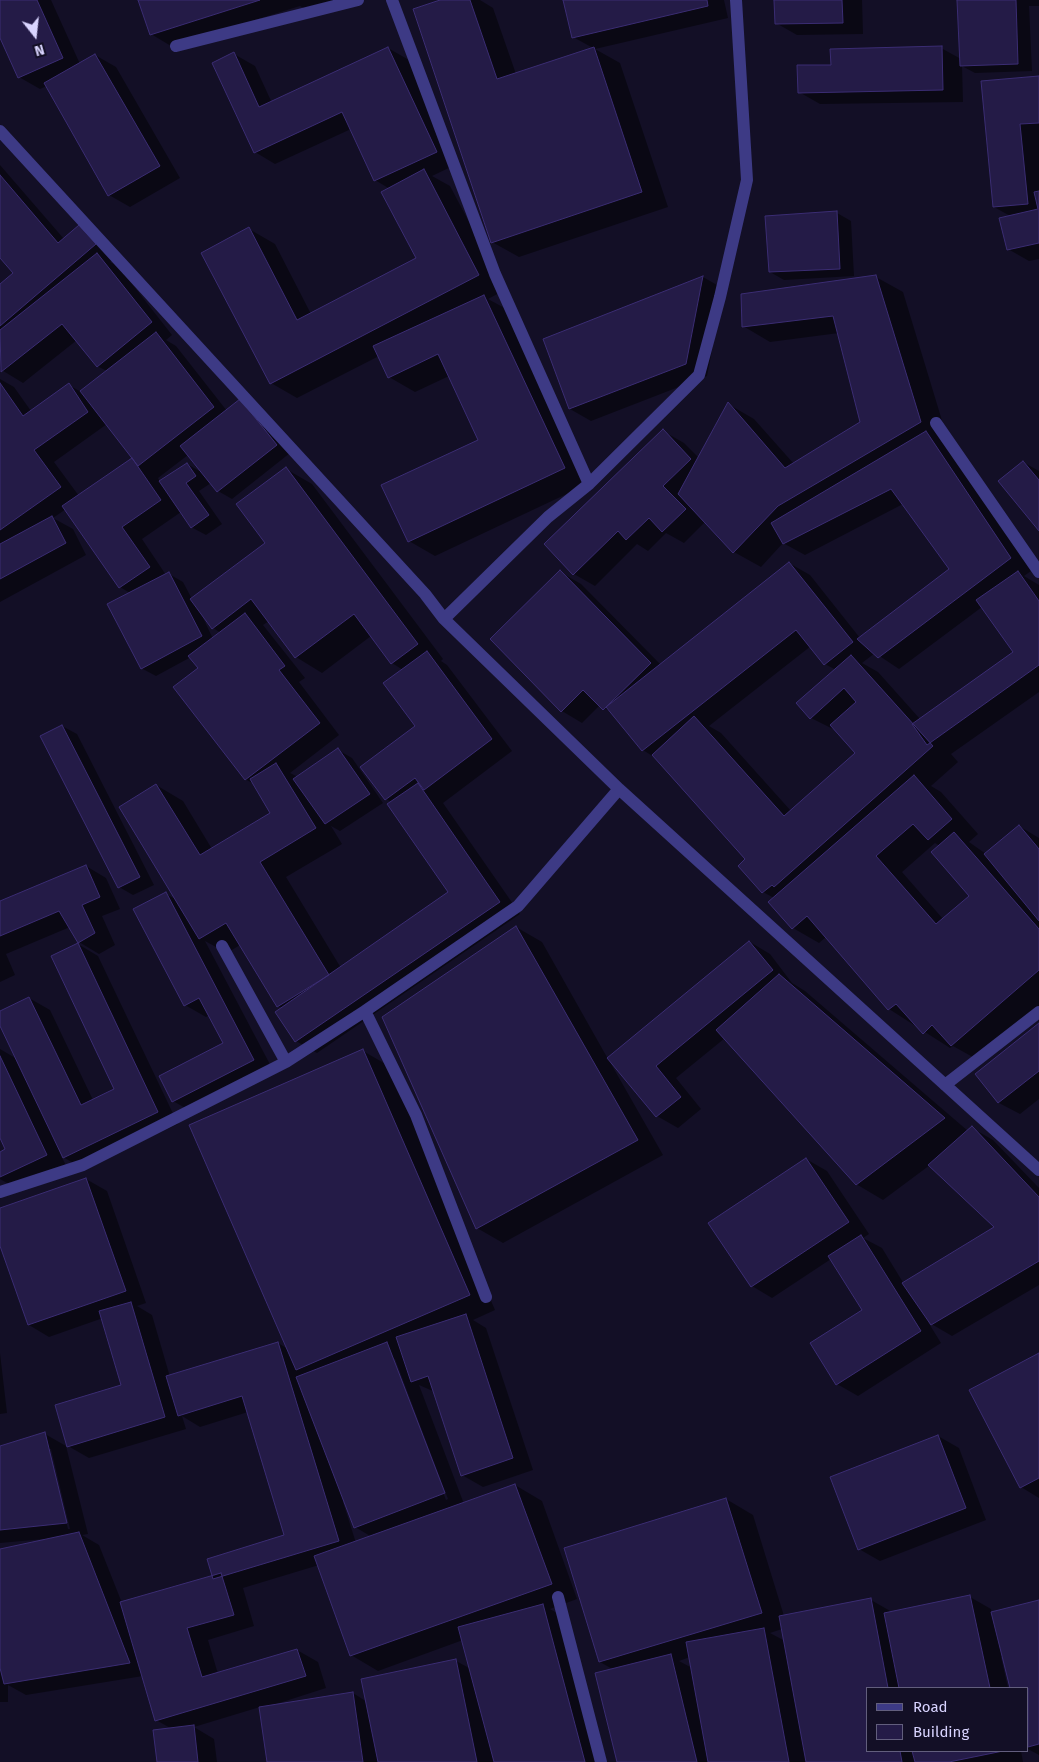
<!DOCTYPE html>
<style>
body{margin:0}
#map{position:relative;width:1039px;height:1762px;overflow:hidden;background:#130f26;font-family:"Fira Sans",sans-serif}
canvas{display:block}
.legend{position:absolute;left:866px;top:1687px;width:162px;height:65px;box-sizing:border-box;background:#130f26;border:1px solid #625e7d;margin:0;padding:6px 9px;list-style:none;font-size:15px;color:#d9d4ff}
.legend li{display:flex;align-items:center;gap:10px;height:25px}
.legend b{width:25px;border:1px solid #625e7d}
.north{position:absolute;left:10px;top:10px;width:50px;height:50px;-webkit-text-stroke:4px #130f26;paint-order:stroke;rotate:164deg;font-size:14px;font-weight:700;line-height:20px;text-align:center;color:#d9d4ff}
.north::after{content:'';display:block;margin:auto;width:18px;height:22px;background:#d9d4ff;clip-path:polygon(50% 0,100% 100%,50% 72%,0 100%)}
</style>
<div id="map">
<canvas width="1039" height="1762"></canvas>
<ul class="legend">
<li><b style="height:6px;background:#3d3a85"></b>Road</li>
<li><b style="height:14px;background:#241b47"></b>Building</li>
</ul>
<div class="north">N</div>
</div>
<script>
const g = document.querySelector('canvas').getContext('2d');
g.lineJoin = 'round';
function paint(path, color) {
  g.fillStyle = color;
  g.fill(path, 'evenodd');
}
function toPath(rows) {
  const path = new Path2D();
  for (const r of rows) {
    path.moveTo(r[0], r[1]);
    for (let i = 2; i < r.length; i += 2) path.lineTo(r[i], r[i + 1]);
  }
  return path;
}
function trace(path, color, width, dash) {
  g.strokeStyle = color;
  g.lineWidth = width;
  g.lineCap = dash ? 'butt' : 'round';
  g.setLineDash(dash || []);
  g.stroke(path);
}
paint(toPath([
 [0,0,51,0,80,64,95,55,116,67,180,178,130,207,109,195,47,86,40,89,19,77,0,35],
 [140,0,357,0,313,13,300,6,171,46,151,34],
 [444,0,480,0,493,8,516,74,593,48,573,37,564,0,724,0,728,18,595,49,620,63,668,207,519,257,492,242],
 [775,0,862,0,863,34,797,35,776,23],
 [958,0,1039,0,1039,6,1029,6,1032,71,975,73,962,66,963,102,820,104,799,92,941,48,961,59],
 [388,48,409,60,457,164,432,176,450,186,505,290,488,299,510,311,590,483,435,556,409,541,480,440,449,376,415,392,389,377,379,356,297,398,271,383,249,229,275,244,311,314,418,258,390,189,375,180,351,129,275,164,255,152,234,54,255,66,272,103],
 [1039,77,1039,259,1029,261,1008,249,1012,217,994,207,982,82],
 [0,165,64,239,79,227,116,257,110,262,118,266,172,335,166,340,176,346,227,411,240,400,290,453,232,499,218,491,211,483,199,491,222,524,206,535,191,527,181,512,142,539,166,575,169,574,183,582,192,599,267,543,286,469,312,484,443,659,441,661,447,665,512,751,443,803,520,914,317,1053,296,1041,276,1012,282,1008,278,1006,240,945,227,953,205,941,274,1072,194,1113,173,1101,224,1044,210,1015,206,1017,185,1005,166,894,177,900,156,785,183,801,212,849,272,813,254,784,245,779,199,668,191,657,156,676,141,668,130,593,120,587,66,509,53,518,73,529,86,555,0,602,0,379,14,387,31,411,69,385,81,392,107,371,97,366,77,340,23,383,0,369,0,285,14,273,0,256],
 [107,424,134,458,79,496,54,462],
 [188,455,203,473,187,464,160,482,158,478],
 [198,607,213,628,221,633,213,639],
 [269,621,296,657,322,673,371,636,392,663,403,670,417,726,386,799,392,802,450,893,341,968,286,877,342,844,331,826,340,831,383,803,352,758,338,750,298,777,290,773,339,735,299,682,305,678,263,625],
 [837,213,851,221,854,276,784,280,770,272],
 [703,277,724,289,707,376,591,421,570,409,544,340],
 [876,277,903,292,947,437,940,441,946,444,1031,571,1024,576,1039,585,1039,692,951,754,958,762,931,786,941,792,978,834,969,842,986,854,1019,826,1039,838,1039,1008,978,1060,953,1046,950,1048,889,1009,826,937,819,943,793,928,774,898,763,892,747,859,657,759,643,750,615,715,600,705,582,723,562,711,560,572,581,584,661,665,789,563,810,575,860,638,950,569,903,504,805,555,783,543,761,567,734,552,705,522,684,543,666,533,648,551,637,544,595,586,574,574,663,431,684,443,699,458,728,404,754,419,794,464,861,422,839,333,770,342,743,326],
 [982,607,1014,652,920,719,878,672,862,663,875,653,899,669],
 [811,646,825,664,836,670,811,718,839,732,857,753,791,811,721,733,709,726],
 [935,843,940,846,971,896,943,919,902,872],
 [1023,462,1039,471,1039,529],
 [62,726,77,734,154,885,133,895,119,887],
 [86,866,106,878,120,909,102,916,115,945,99,954,79,942,70,927,6,954,15,975,0,982,0,903],
 [516,927,542,942,608,1059,750,942,770,954,792,983,805,991,968,1131,972,1128,993,1140,1039,1188,1039,1285,952,1336,928,1322,941,1343,858,1396,837,1384,864,1311,831,1259,772,1298,752,1286,806,1159,827,1171,869,1234,863,1238,882,1248,904,1284,996,1227,930,1165,883,1200,856,1184,725,1038,676,1078,701,1109,678,1128,657,1116,610,1062,663,1155,503,1243,477,1228],
 [78,944,98,956,178,1124,84,1169,61,1156,67,1167,19,1190,0,1179,0,1153,7,1150,0,1135,0,1049,17,1059,0,1023,0,1012,29,998,50,1010,93,1100,115,1090],
 [1039,1024,1039,1099,1020,1114,999,1103,976,1074],
 [363,1051,389,1066,495,1310,473,1320,486,1328,533,1470,483,1487,462,1475,435,1392,419,1385,464,1504,515,1485,542,1501,577,1599,550,1609,569,1620,607,1762,268,1762,260,1707,194,1727,214,1739,217,1762,158,1762,172,1729,156,1720,143,1676,26,1695,8,1685,8,1702,0,1702,0,1550,44,1541,44,1539,0,1543,0,1448,45,1434,66,1446,88,1534,82,1535,99,1545,122,1603,214,1576,286,1536,248,1412,200,1427,182,1416,186,1429,89,1458,68,1446,123,1386,103,1318,49,1337,29,1325,0,1242,0,1209,86,1179,107,1191,146,1303,137,1306,152,1315,170,1377,278,1343,288,1349],
 [392,1359,395,1359,448,1499,446,1500],
 [48,1449,51,1449,70,1529,68,1529],
 [343,1502,345,1502,355,1527,372,1537,356,1543],
 [319,1565,351,1655,378,1671,463,1640,471,1669,456,1661,367,1702,353,1693,270,1706,326,1688,318,1662,297,1650,218,1674,208,1640,254,1626,243,1588],
 [0,1353,7,1413,0,1414],
 [1039,1355,1039,1498,1021,1487],
 [938,1436,959,1448,986,1520,880,1561,859,1549],
 [726,1499,753,1515,784,1616,871,1600,892,1612,970,1597,991,1609,992,1613,1039,1602,1039,1755,1028,1749,1028,1688,1011,1688,1004,1657,1001,1657,1008,1688,868,1688,868,1751,1021,1751,1023,1762,618,1762,614,1670,600,1662],
 [782,1629,785,1641,770,1633],
 [690,1657,692,1668,679,1661]
]), '#0007');
const building = toPath([
 [0,0,37,0,63,58,18,78,0,38,0,0],
 [138,0,260,0,150,35,138,0],
 [440,0,470,0,497,79,594,47,642,192,491,243,413,9,440,0],
 [563,0,707,0,708,6,572,38,563,0],
 [774,0,842,0,843,23,775,24,774,0],
 [957,0,1016,0,1018,64,960,66,957,0],
 [942,46,943,90,798,93,797,65,831,65,830,49,942,46],
 [388,47,437,152,374,181,342,112,254,153,212,63,234,52,259,107,388,47],
 [95,54,160,166,108,196,44,83,95,54],
 [1039,76,1039,123,1020,124,1028,204,993,207,981,81,1039,76],
 [424,169,479,275,270,384,201,253,249,227,297,320,416,258,381,192,424,169],
 [0,175,58,243,79,225,96,244,0,326,0,284,13,273,0,258,0,175],
 [1039,191,1039,243,1007,250,999,218,1038,209,1034,192,1039,191],
 [837,211,840,269,769,272,765,216,837,211],
 [97,253,152,322,97,367,62,324,1,372,0,330,97,253],
 [876,275,921,422,778,506,733,553,678,494,728,402,785,468,860,422,833,316,742,327,741,294,876,275],
 [703,276,686,364,569,409,543,339,703,276],
 [484,295,565,468,408,542,381,485,478,440,438,354,388,378,373,346,484,295],
 [156,332,214,407,138,466,80,391,156,332],
 [0,383,23,416,69,383,88,412,34,450,61,487,0,530,0,383],
 [240,399,277,445,217,492,180,446,240,399],
 [663,429,691,459,663,486,686,509,662,532,649,518,626,540,618,531,573,575,544,544,663,429],
 [926,431,1011,558,878,658,857,639,949,569,891,489,783,544,771,523,926,431],
 [132,458,161,500,122,527,150,567,119,588,62,506,132,458],
 [1023,461,1039,480,1039,531,998,481,1023,461],
 [187,463,196,476,186,483,209,515,191,528,159,481,187,463],
 [286,467,418,644,391,664,354,614,295,658,251,599,212,629,190,599,265,543,236,504,286,467],
 [52,516,66,543,0,579,0,544,52,516],
 [789,562,853,642,824,665,796,630,642,751,606,707,789,562],
 [560,570,651,663,603,710,583,690,561,712,490,639,560,570],
 [1018,571,1039,601,1039,665,927,745,912,724,1013,652,976,600,1018,571],
 [169,572,202,636,141,669,107,604,169,572],
 [245,613,285,666,279,670,320,723,245,780,173,687,198,668,188,656,245,613],
 [427,651,492,739,424,790,415,778,385,800,360,767,415,726,383,683,427,651],
 [851,655,933,746,774,887,772,885,762,893,738,866,745,859,652,755,694,716,784,816,855,753,830,725,856,702,844,688,810,719,796,703,851,655],
 [62,725,140,877,118,888,40,736,62,725],
 [338,748,370,794,325,824,293,779,338,748],
 [276,763,316,828,260,862,329,975,277,1007,226,923,199,939,119,807,156,784,200,855,270,813,250,779,276,763],
 [914,775,952,819,928,840,913,824,876,856,936,924,969,896,931,852,954,832,1039,929,1039,970,951,1046,932,1025,923,1034,896,1004,888,1010,807,916,792,929,768,902,914,775],
 [418,783,500,902,295,1042,275,1012,448,892,387,804,418,783],
 [1019,825,1039,849,1039,921,984,854,1019,825],
 [86,865,100,897,82,905,95,933,78,943,59,911,0,936,0,901,86,865],
 [166,892,254,1060,172,1102,159,1076,223,1043,199,998,184,1006,133,909,166,892],
 [516,926,638,1140,476,1229,382,1017,516,926],
 [749,941,773,970,656,1066,681,1097,656,1117,607,1058,749,941],
 [78,943,158,1112,63,1158,0,1026,0,1011,29,997,81,1105,114,1089,51,956,78,943],
 [779,974,945,1118,856,1185,716,1030,779,974],
 [1039,1023,1039,1071,998,1103,975,1074,1039,1023],
 [363,1049,470,1295,296,1370,189,1125,363,1049],
 [0,1056,47,1155,0,1177,0,1152,5,1149,0,1138,0,1056],
 [972,1126,1039,1197,1039,1261,931,1325,902,1283,994,1227,928,1165,972,1126],
 [806,1158,849,1222,751,1287,708,1223,806,1158],
 [86,1178,126,1291,28,1325,0,1246,0,1208,86,1178],
 [861,1235,921,1331,836,1385,810,1343,862,1310,828,1256,861,1235],
 [131,1302,165,1417,67,1447,55,1405,121,1385,99,1311,131,1302],
 [466,1314,513,1458,461,1476,428,1376,411,1382,396,1337,466,1314],
 [278,1342,339,1541,213,1579,207,1559,284,1535,242,1396,178,1416,166,1376,278,1342],
 [387,1342,445,1493,354,1528,296,1377,387,1342],
 [1039,1353,1039,1478,1020,1488,969,1390,1039,1353],
 [45,1432,67,1523,0,1530,0,1446,45,1432],
 [938,1435,966,1508,858,1550,830,1477,938,1435],
 [515,1484,552,1584,350,1656,314,1556,515,1484],
 [726,1498,762,1613,599,1662,564,1548,726,1498],
 [79,1532,130,1663,4,1684,0,1668,0,1549,79,1532],
 [221,1573,234,1615,187,1628,202,1677,297,1649,306,1676,155,1721,120,1602,221,1573],
 [970,1595,990,1688,899,1688,884,1613,970,1595],
 [871,1598,888,1688,868,1688,868,1751,900,1751,902,1762,806,1762,779,1616,871,1598],
 [1039,1600,1039,1744,1028,1747,1028,1688,1010,1688,991,1612,1039,1600],
 [543,1604,585,1762,494,1762,458,1627,543,1604],
 [764,1628,789,1762,708,1762,686,1642,764,1628],
 [671,1654,697,1762,617,1762,595,1673,671,1654],
 [456,1659,477,1762,378,1762,361,1679,456,1659],
 [353,1692,363,1762,267,1762,259,1707,353,1692],
 [194,1725,198,1762,157,1762,153,1730,194,1725],
 [912,1751,1003,1751,949,1762,915,1762,912,1751]
]);
paint(building, '#241b47');
trace(building, '#3b2d73', 1);
trace(toPath([
 [392,0,495,274,589,484],
 [176,46,358,0],
 [0,131,425,594,444,619,619,789,1039,1170],
 [936,423,1039,572],
 [444,619,548,517,589,484,699,375,720,297,747,180,736,0],
 [365,1011,518,906,619,789],
 [286,1062,365,1011,416,1115,486,1297],
 [945,1085,1039,1012],
 [0,1192,83,1165,286,1062,222,946],
 [558,1597,601,1762]
]), '#3d3a85', 12);
</script>
